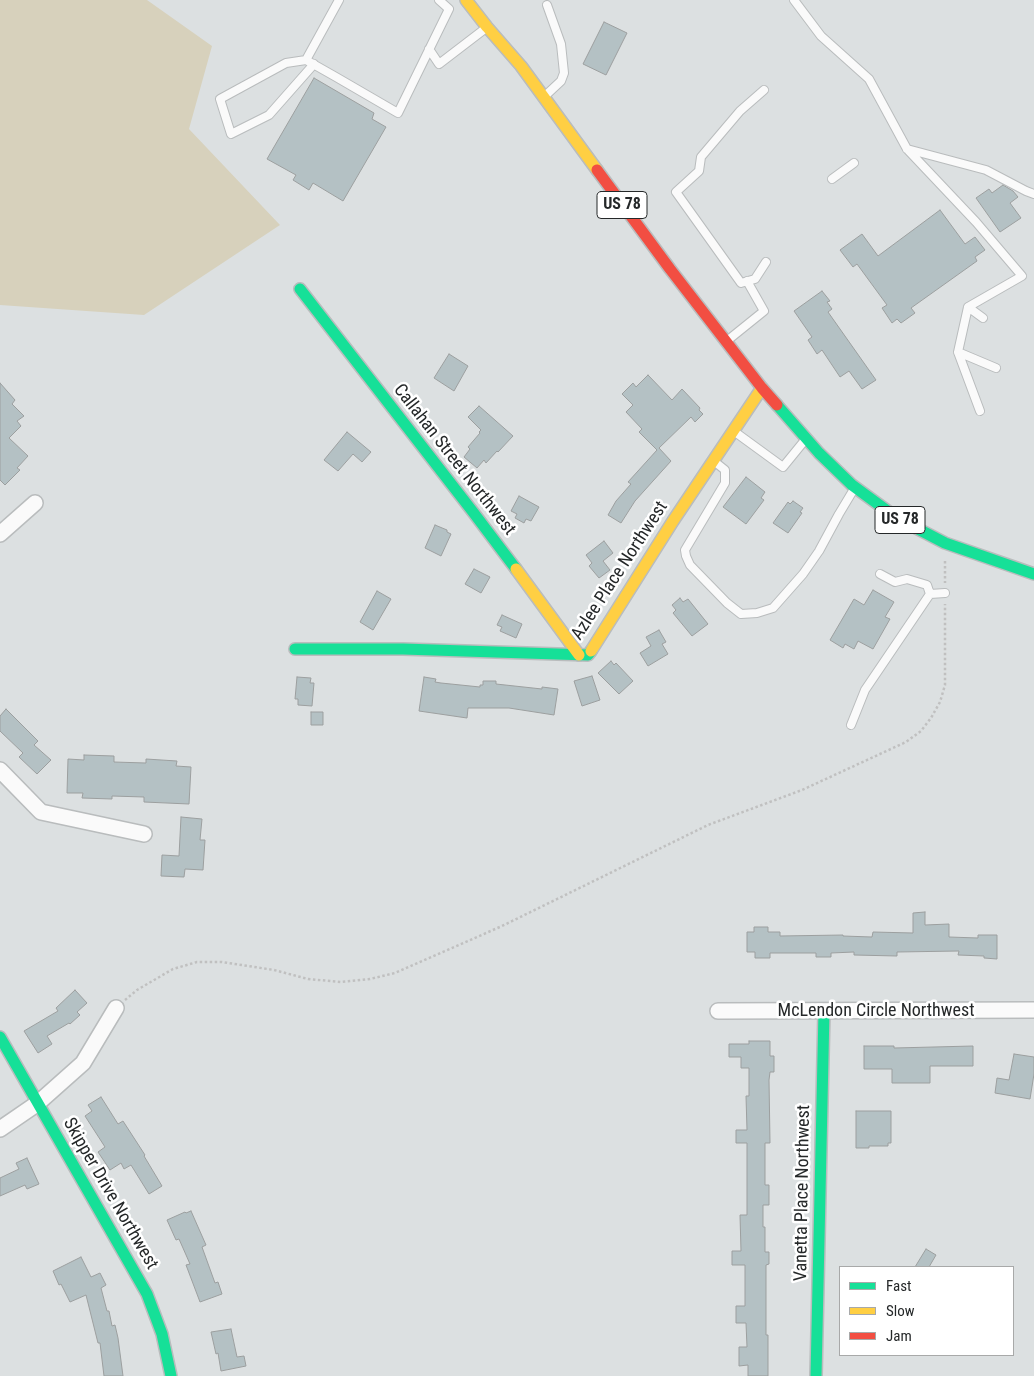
<!DOCTYPE html>
<style>
body{margin:0}
#map{position:relative;width:1034px;height:1376px;overflow:hidden;background:#dce0e1;font-family:"Roboto Condensed",sans-serif}
canvas{display:block}
.legend{position:absolute;left:839px;top:1266px;width:175px;height:90px;box-sizing:border-box;background:#fff;border:1px solid #a8a9a9;margin:0;padding:6px 9px;list-style:none;font-size:15px;color:#252829}
.legend li{display:flex;align-items:center;gap:10px;height:25px}
.legend b{width:25px;border:1px solid #a8a9a9}
</style>
<div id="map">
<canvas width="1034" height="1376"></canvas>
<ul class="legend">
<li><b style="height:6px;background:#16e098"></b>Fast</li>
<li><b style="height:6px;background:#ffcf43"></b>Slow</li>
<li><b style="height:6px;background:#f24e42"></b>Jam</li>
</ul>
</div>
<script>
const g = document.querySelector('canvas').getContext('2d');
g.lineJoin = 'round';
function paint(path, color) {
  g.fillStyle = color;
  g.fill(path, 'evenodd');
}
function toPath(rows) {
  const path = new Path2D();
  for (const r of rows) {
    path.moveTo(r[0], r[1]);
    for (let i = 2; i < r.length; i += 2) path.lineTo(r[i], r[i + 1]);
  }
  return path;
}
function trace(path, color, width, dash) {
  g.strokeStyle = color;
  g.lineWidth = width;
  g.lineCap = dash ? 'butt' : 'round';
  g.setLineDash(dash || []);
  g.stroke(path);
}
function label(font, color, halo, rows, align = 'center') {
  g.font = font + ' "Roboto Condensed",sans-serif';
  g.lineWidth = 5;
  g.setLineDash([]);
  g.textBaseline = 'middle';
  g.strokeStyle = halo;
  g.fillStyle = color;
  for (const [text, x, y, turn = 0] of rows) {
    g.save();
    g.translate(x, y);
    g.rotate((+turn || 0) * Math.PI / 180);
    g.textAlign = isNaN(turn) ? turn : align;
    if (halo) g.strokeText(text, 0, 0);
    g.fillText(text, 0, 0);
    g.restore();
  }
}
paint(toPath([
 [0,0,147,0,212,46,189,129,280,225,144,315,0,305]
]), '#d7d1bc');
const building = toPath([
 [604,22,627,33,606,75,583,64,604,22],
 [314,78,374,113,372,119,386,127,343,201,313,183,309,190,293,180,296,175,267,159,314,78],
 [1003,185,1013,191,1018,197,1010,203,1021,218,1000,232,976,198,989,189,992,193,1003,185],
 [940,210,965,244,975,237,985,250,975,257,977,261,911,308,915,313,901,323,897,319,892,323,882,308,887,305,857,264,853,267,840,250,862,234,878,256,940,210],
 [822,291,830,301,827,302,832,309,828,312,876,380,862,389,849,371,840,377,822,350,817,354,808,340,812,337,794,311,822,291],
 [449,354,468,366,454,391,434,378,449,354],
 [648,375,672,400,682,389,700,408,699,410,703,414,695,422,691,417,659,448,671,461,635,501,621,523,608,515,616,501,631,484,628,482,657,450,639,432,642,429,626,412,633,405,622,394,633,383,636,387,648,375],
 [0,383,15,400,12,404,24,416,17,421,21,426,9,438,28,456,17,468,20,470,5,485,0,480,0,383],
 [479,406,513,436,498,452,497,451,486,463,484,460,477,468,464,457,470,449,468,447,480,433,479,432,481,430,468,417,479,406],
 [347,432,371,452,362,462,353,454,338,471,324,460,347,432],
 [746,477,765,492,761,498,764,500,746,524,723,507,746,477],
 [519,496,539,507,531,521,526,519,524,523,515,518,517,514,511,511,519,496],
 [793,501,803,508,800,512,802,513,788,533,773,523,788,502,790,504,793,501],
 [435,525,447,530,447,532,451,534,441,556,425,548,435,525],
 [604,541,613,553,603,561,610,570,599,578,589,566,592,563,586,555,604,541],
 [474,569,490,577,481,593,465,584,474,569],
 [873,590,894,602,885,617,890,619,873,649,858,641,854,649,845,644,843,648,830,640,854,599,864,605,873,590],
 [377,591,391,599,373,630,360,622,377,591],
 [680,598,683,602,688,599,708,624,692,636,673,613,676,610,672,605,680,598],
 [502,615,522,624,516,638,500,631,502,627,497,625,502,615],
 [659,630,666,642,662,644,668,654,648,666,640,653,651,646,646,637,659,630],
 [611,661,614,665,616,663,633,681,619,694,598,673,611,661],
 [592,676,600,700,582,706,574,681,592,676],
 [297,677,311,678,310,683,314,683,312,706,298,705,298,699,295,699,297,677],
 [424,677,436,679,435,682,441,683,480,687,480,685,483,685,483,681,496,681,496,684,542,689,542,687,558,689,554,715,509,708,468,708,467,718,419,711,424,677],
 [6,709,38,741,34,745,51,760,37,774,19,757,23,753,0,731,0,716,6,709],
 [311,712,323,712,323,725,311,725,311,712],
 [84,755,114,756,114,762,146,763,146,759,177,761,176,766,191,767,189,804,144,802,144,797,112,796,112,799,82,798,83,793,67,793,68,759,84,760,84,755],
 [181,817,202,819,200,840,205,840,203,870,185,869,184,877,161,876,162,855,179,856,181,817],
 [925,912,925,925,949,924,949,937,978,938,978,935,997,935,997,959,984,958,984,956,958,955,959,951,897,952,897,956,854,955,854,952,831,953,831,957,816,957,816,953,770,953,770,958,755,958,755,952,747,952,747,932,754,932,754,927,768,927,768,932,780,932,780,936,843,935,843,936,872,937,873,932,913,933,913,913,925,912],
 [75,990,87,1003,77,1012,80,1015,70,1024,69,1023,47,1036,52,1044,38,1053,24,1031,58,1011,56,1008,75,990],
 [749,1041,770,1041,770,1056,774,1056,774,1072,770,1072,769,1080,770,1143,765,1143,765,1185,769,1185,769,1205,763,1205,763,1227,765,1227,765,1252,769,1252,769,1264,766,1265,766,1335,768,1335,768,1376,748,1376,748,1365,739,1366,739,1347,747,1347,746,1323,736,1323,736,1306,745,1306,745,1265,732,1265,732,1251,741,1251,740,1215,747,1215,747,1143,736,1143,736,1130,747,1130,746,1096,749,1096,749,1068,741,1068,741,1057,729,1057,729,1044,749,1044,749,1041],
 [864,1046,894,1046,894,1048,973,1046,973,1066,930,1066,930,1083,892,1083,892,1069,864,1069,864,1046],
 [1014,1054,1034,1057,1034,1074,1030,1099,995,1093,997,1078,1009,1080,1014,1054],
 [101,1097,118,1124,123,1121,145,1155,144,1156,162,1186,149,1194,131,1165,124,1169,121,1163,110,1170,98,1152,105,1147,85,1116,92,1111,88,1105,101,1097],
 [856,1111,891,1111,891,1143,888,1143,888,1146,869,1146,869,1148,856,1148,856,1111],
 [27,1158,39,1184,27,1189,25,1185,0,1196,0,1178,19,1169,16,1163,27,1158],
 [191,1211,206,1245,202,1247,215,1283,218,1282,222,1294,200,1302,186,1265,190,1264,179,1239,176,1240,167,1220,185,1212,186,1213,191,1211],
 [926,1249,936,1255,929,1267,915,1267,926,1249],
 [81,1257,91,1277,100,1273,106,1285,101,1288,107,1311,109,1311,112,1326,115,1325,118,1338,123,1376,104,1376,100,1343,98,1343,86,1295,70,1302,61,1284,59,1285,53,1271,81,1257],
 [231,1329,237,1357,244,1356,246,1366,221,1371,218,1353,216,1354,211,1332,231,1329]
]);
paint(building, '#b4c1c4');
trace(building, '#9c9f9f', 1);
const lane = toPath([
 [794,0,821,36,869,79,907,149,976,222,1022,276,968,307,958,352,980,411],
 [429,49,439,64,486,28],
 [306,60,339,0],
 [314,64,269,115,231,134,220,99,286,63,306,60,336,77,398,113,449,9,439,0],
 [764,90,740,111,701,157,699,171,676,192,741,283,755,279,766,262],
 [546,95,561,81,564,73,561,44,547,5],
 [907,149,986,170,1026,191,1034,194],
 [832,179,854,163],
 [968,307,983,318],
 [728,340,764,311,747,281],
 [958,352,996,368],
 [735,432,783,467,805,440],
 [715,462,725,470,725,483,685,550,686,556,690,565,727,603,741,614,757,613,773,608,803,574,819,551,839,514,854,489],
 [880,574,895,582,907,579,927,585,930,594],
 [851,725,865,690,930,594,945,593]
]);
const street = toPath([
 [0,534,35,503],
 [0,770,41,812,144,834],
 [718,1011,1034,1010],
 [0,1129,38,1103,83,1063,116,1008]
]);
const fast = toPath([
 [300,289,473,512,516,569],
 [777,405,819,453,852,485,897,518,945,543,1034,574],
 [295,649,403,649,588,655,591,651],
 [0,1037,147,1294,162,1334,171,1376],
 [816,1376,824,1011]
]);
const slow = toPath([
 [466,0,487,27,521,66,597,170],
 [516,569,579,655],
 [591,651,673,521,762,388]
]);
const jam = toPath([
 [597,170,670,269,762,388,777,405]
]);
trace(lane, '#b9bcbd', 10);
trace(street, '#b9bcbd', 18);
trace(fast, '#b9bcbd', 14);
trace(slow, '#b9bcbd', 14);
trace(jam, '#b9bcbd', 14);
trace(toPath([
 [945,561,945,583],
 [125,1000,137,990,173,969,197,962,222,962,274,970,308,979,341,982,370,979,395,973,502,926,708,825,802,790,906,742,921,731,931,718,940,702,945,685,945,604]
]), '#c0c0c0', 2.5, [2.5, 2.5]);
trace(lane, '#fafafa', 8);
trace(street, '#fafafa', 15);
trace(fast, '#16e098', 11);
trace(slow, '#ffcf43', 11);
trace(jam, '#f24e42', 11);
for (const [x, y, w] of [
 [622,205,50],
 [900,520,50]
]) {
  const box = new Path2D();
  box.roundRect(x - w / 2, y - 13.5, w, 27, 4);
  g.fillStyle = '#fff';
  g.fill(box);
  trace(box, '#252829', 1);
}
label('bold 16px', '#252829', null, [
 ["US 78",622,205],
 ["US 78",900,520]
]);
label('18px', '#252829', '#fff', [
 ["Callahan Street Northwest",454,460,52],
 ["Azlee Place Northwest",620,571,-57],
 ["McLendon Circle Northwest",876,1011],
 ["Vanetta Place Northwest",803,1193,-89],
 ["Skipper Drive Northwest",110,1194,60]
]);
</script>
